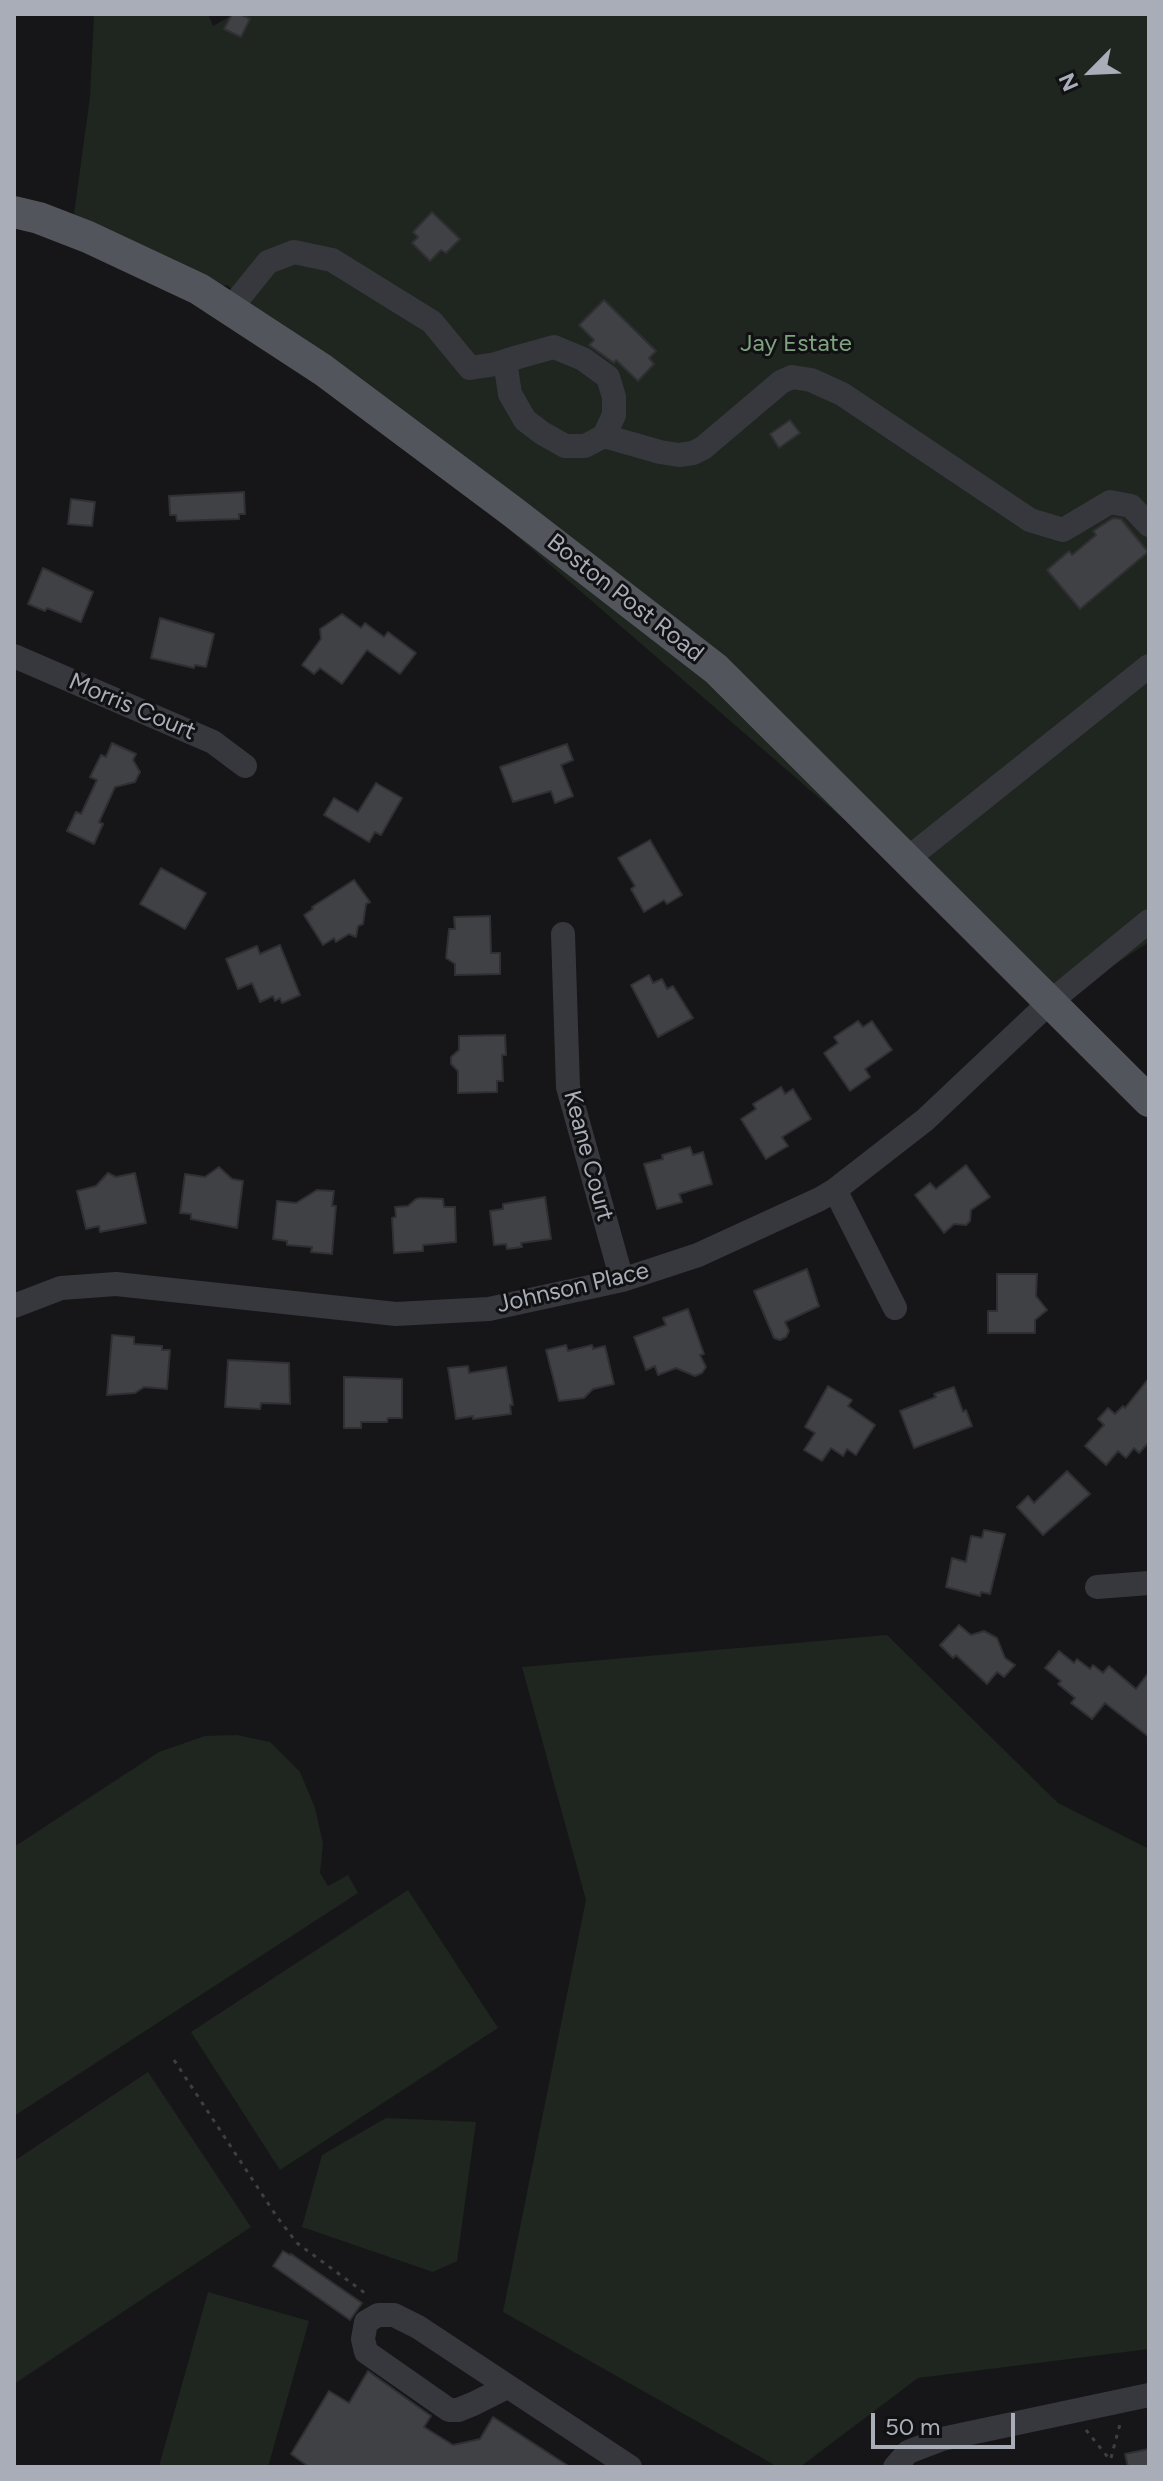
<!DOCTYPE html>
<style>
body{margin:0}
#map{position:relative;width:1163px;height:2481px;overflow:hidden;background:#161618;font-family:Figtree,sans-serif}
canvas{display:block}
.frame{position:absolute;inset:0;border:16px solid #a8adb8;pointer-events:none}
.north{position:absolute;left:1051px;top:32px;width:80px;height:80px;-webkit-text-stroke:6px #111113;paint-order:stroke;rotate:246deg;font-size:22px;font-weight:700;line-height:32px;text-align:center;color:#a8adb8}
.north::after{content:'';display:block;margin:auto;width:28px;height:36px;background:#a8adb8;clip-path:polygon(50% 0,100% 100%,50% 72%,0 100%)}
.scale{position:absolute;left:871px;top:2413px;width:144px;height:36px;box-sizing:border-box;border:4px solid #a8adb8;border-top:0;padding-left:10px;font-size:24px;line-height:28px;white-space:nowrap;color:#a8adb8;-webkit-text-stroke:6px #111113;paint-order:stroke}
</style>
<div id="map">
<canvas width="1163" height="2481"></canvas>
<div class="frame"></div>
<div class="north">N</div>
<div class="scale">50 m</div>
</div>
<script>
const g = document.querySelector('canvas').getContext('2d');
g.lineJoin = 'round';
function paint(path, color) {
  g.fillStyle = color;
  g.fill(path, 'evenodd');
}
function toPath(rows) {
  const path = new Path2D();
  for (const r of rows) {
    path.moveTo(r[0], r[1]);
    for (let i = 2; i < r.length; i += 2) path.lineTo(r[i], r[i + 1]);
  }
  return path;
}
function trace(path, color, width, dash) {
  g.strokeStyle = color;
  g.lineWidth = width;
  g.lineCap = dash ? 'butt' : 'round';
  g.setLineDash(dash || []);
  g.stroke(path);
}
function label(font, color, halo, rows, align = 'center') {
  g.font = font + ' Figtree,sans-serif';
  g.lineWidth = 6;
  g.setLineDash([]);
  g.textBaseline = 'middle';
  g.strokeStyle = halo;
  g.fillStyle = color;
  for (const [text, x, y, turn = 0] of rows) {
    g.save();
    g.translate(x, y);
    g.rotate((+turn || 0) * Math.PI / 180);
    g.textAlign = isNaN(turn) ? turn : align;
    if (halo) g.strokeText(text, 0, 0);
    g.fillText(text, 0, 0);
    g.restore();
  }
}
paint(toPath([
 [94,14,208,14,213,26,234,14,1149,14,1149,942,1036,1016,1012,965,227,285,199,289,74,214,90,97],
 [887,1635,1058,1803,1149,1849,1149,2349,918,2378,800,2467,778,2467,503,2312,586,1900,522,1667],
 [237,1735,270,1742,300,1772,315,1808,323,1844,320,1873,328,1886,348,1875,358,1893,14,2116,14,1847,159,1752,205,1736],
 [408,1890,498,2028,280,2170,191,2032],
 [148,2072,251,2227,14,2384,14,2161],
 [386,2118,476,2122,457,2261,433,2272,302,2227,322,2155],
 [208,2292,309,2321,268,2467,159,2466]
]), '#1e261f');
const building = toPath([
 [232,14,240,14,250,19,241,37,224,29,232,14],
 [432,212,460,239,446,253,441,250,430,261,412,243,418,237,413,232,432,212],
 [604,300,656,351,649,358,654,364,638,381,616,360,614,363,589,345,594,340,579,325,604,300],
 [790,420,800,433,779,448,770,434,790,420],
 [244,492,245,514,239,514,239,519,177,521,176,515,170,515,169,496,244,492],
 [71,499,95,502,92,526,68,524,71,499],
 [1113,518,1121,519,1148,552,1080,609,1047,570,1069,551,1072,555,1096,535,1093,531,1113,518],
 [43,568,93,592,81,622,47,608,45,611,28,604,43,568],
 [342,614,361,628,365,623,384,637,388,632,416,653,400,674,367,650,342,684,320,668,314,674,302,665,321,639,320,629,342,614],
 [160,618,214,634,206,667,195,665,194,668,151,658,160,618],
 [112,743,136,754,133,760,140,772,135,782,115,787,99,822,103,824,94,844,67,831,76,812,81,814,97,780,90,777,101,755,106,757,112,743],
 [567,744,573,760,561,765,573,796,555,803,551,791,513,802,500,767,567,744],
 [376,783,402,798,381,835,375,832,369,842,324,815,334,798,358,812,376,783],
 [650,840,682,895,667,904,664,900,644,912,631,889,635,886,618,858,650,840],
 [161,868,206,893,185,929,140,904,161,868],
 [354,880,370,902,366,904,363,924,358,926,356,937,349,934,336,942,334,938,323,945,304,915,313,909,312,907,354,880],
 [490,916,491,953,500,953,500,974,455,975,455,964,446,958,449,929,455,929,454,917,490,916],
 [280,945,300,995,282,1003,280,998,275,1001,273,996,260,1002,252,983,238,989,226,959,257,946,260,954,280,945],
 [649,975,653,983,662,979,667,989,673,986,693,1018,658,1037,631,985,649,975],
 [858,1021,863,1027,872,1021,892,1050,865,1069,870,1077,850,1091,824,1053,838,1043,834,1037,858,1021],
 [505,1035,506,1055,502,1055,503,1081,497,1081,497,1092,458,1093,458,1071,451,1064,451,1057,459,1050,459,1036,505,1035],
 [781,1087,785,1094,793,1089,811,1119,782,1137,788,1146,766,1159,741,1119,756,1109,753,1104,781,1087],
 [690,1147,693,1155,703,1152,712,1184,679,1194,682,1202,657,1209,644,1164,663,1159,662,1155,690,1147],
 [966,1165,990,1197,971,1210,970,1221,966,1225,954,1224,944,1233,915,1195,930,1183,936,1189,966,1165],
 [219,1167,232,1179,243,1181,237,1228,191,1219,191,1214,180,1213,185,1174,205,1177,219,1167],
 [108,1173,116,1177,135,1173,146,1223,100,1232,99,1226,86,1229,77,1191,96,1186,108,1173],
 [317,1190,334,1191,332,1206,336,1206,332,1254,311,1252,312,1247,287,1245,287,1241,273,1239,277,1201,296,1203,317,1190],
 [545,1197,551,1239,521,1243,522,1247,507,1249,506,1244,494,1245,490,1211,503,1209,503,1204,545,1197],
 [421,1198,443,1199,444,1207,455,1207,456,1242,423,1245,423,1251,394,1253,392,1218,396,1217,395,1207,408,1206,416,1199,421,1198],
 [807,1269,819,1306,785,1322,789,1331,786,1337,780,1340,774,1338,754,1291,807,1269],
 [997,1274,1037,1274,1036,1296,1047,1310,1035,1320,1035,1333,988,1333,988,1311,997,1311,997,1274],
 [688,1309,704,1354,700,1355,706,1367,702,1373,695,1376,676,1368,658,1375,655,1366,646,1370,634,1337,666,1325,663,1318,688,1309],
 [112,1335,134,1337,134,1344,162,1346,162,1350,170,1350,167,1389,144,1387,135,1393,107,1395,112,1335],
 [566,1345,568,1351,592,1345,593,1349,605,1346,614,1384,593,1389,584,1398,559,1401,546,1350,566,1345],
 [228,1360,289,1363,290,1404,261,1403,260,1409,225,1407,228,1360],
 [468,1366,469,1373,506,1367,513,1405,510,1405,511,1414,473,1419,473,1416,456,1419,448,1368,468,1366],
 [344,1377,402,1379,402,1418,388,1418,387,1422,361,1422,361,1428,344,1428,344,1377],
 [1149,1378,1149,1442,1139,1453,1134,1448,1126,1458,1118,1451,1106,1465,1085,1446,1104,1425,1098,1419,1108,1408,1115,1414,1123,1406,1125,1408,1149,1378],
 [828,1386,852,1400,848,1406,875,1425,856,1455,847,1449,843,1456,831,1448,822,1461,804,1450,815,1433,805,1427,828,1386],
 [954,1387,963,1412,966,1410,972,1426,914,1448,900,1411,936,1397,934,1394,954,1387],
 [1067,1471,1090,1494,1043,1535,1017,1507,1028,1496,1034,1503,1067,1471],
 [984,1530,1005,1534,990,1594,981,1592,980,1596,946,1587,952,1558,966,1562,971,1536,982,1538,984,1530],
 [959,1625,971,1635,984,1631,997,1638,1005,1658,1015,1665,1004,1677,997,1672,987,1684,956,1655,953,1658,940,1645,959,1625],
 [1059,1651,1074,1663,1077,1659,1090,1669,1093,1665,1103,1673,1109,1666,1136,1689,1149,1672,1149,1737,1105,1703,1092,1719,1071,1703,1075,1698,1058,1684,1061,1681,1045,1668,1059,1651],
 [283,2251,290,2255,291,2254,362,2303,350,2320,273,2266,283,2251],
 [368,2371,431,2416,424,2427,453,2445,480,2439,493,2417,570,2467,309,2467,291,2454,329,2391,349,2403,368,2371],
 [1149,2449,1149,2467,1128,2467,1125,2454,1149,2449]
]);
paint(building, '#404145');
trace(building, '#303034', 2);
trace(toPath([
 [174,2060,277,2217,297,2243,369,2296],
 [1086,2430,1111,2461],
 [1111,2458,1120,2424]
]), '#3d3f44', 3, [4, 6]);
trace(toPath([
 [230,309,268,262,294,252,332,260,432,322,470,368,496,364,518,357,554,347,583,359,608,377,614,397,614,415,604,436,585,446,565,446,542,433,525,420,510,394,505,361],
 [604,436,660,452,679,455,693,453,703,448,781,382,792,377,811,380,842,394,1030,520,1063,530,1110,502,1131,506,1149,525],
 [14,656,213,742,245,766],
 [906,860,1149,666],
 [563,934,568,1087,622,1280],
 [835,1190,895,1308],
 [14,1306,61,1288,116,1284,396,1314,489,1309,622,1280,698,1255,820,1199,835,1190,925,1120,1050,1002,1149,921],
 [1097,1587,1149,1583],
 [507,2387,473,2404,458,2410,449,2410,366,2352,363,2339,366,2322,378,2315,394,2315,418,2327,630,2467],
 [895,2467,908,2452,942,2439,1149,2395]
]), '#37383d', 24);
trace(toPath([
 [14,212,39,218,88,237,199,289,323,370,513,512,716,669,1149,1101]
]), '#53555c', 32);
label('24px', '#7fa381', '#111113', [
 ["Jay Estate",796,344]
]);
label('24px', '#a8adb8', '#111113', [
 ["Boston Post Road",625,598,38],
 ["Morris Court",132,707,23],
 ["Keane Court",588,1156,75],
 ["Johnson Place",573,1288,-13]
]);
</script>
